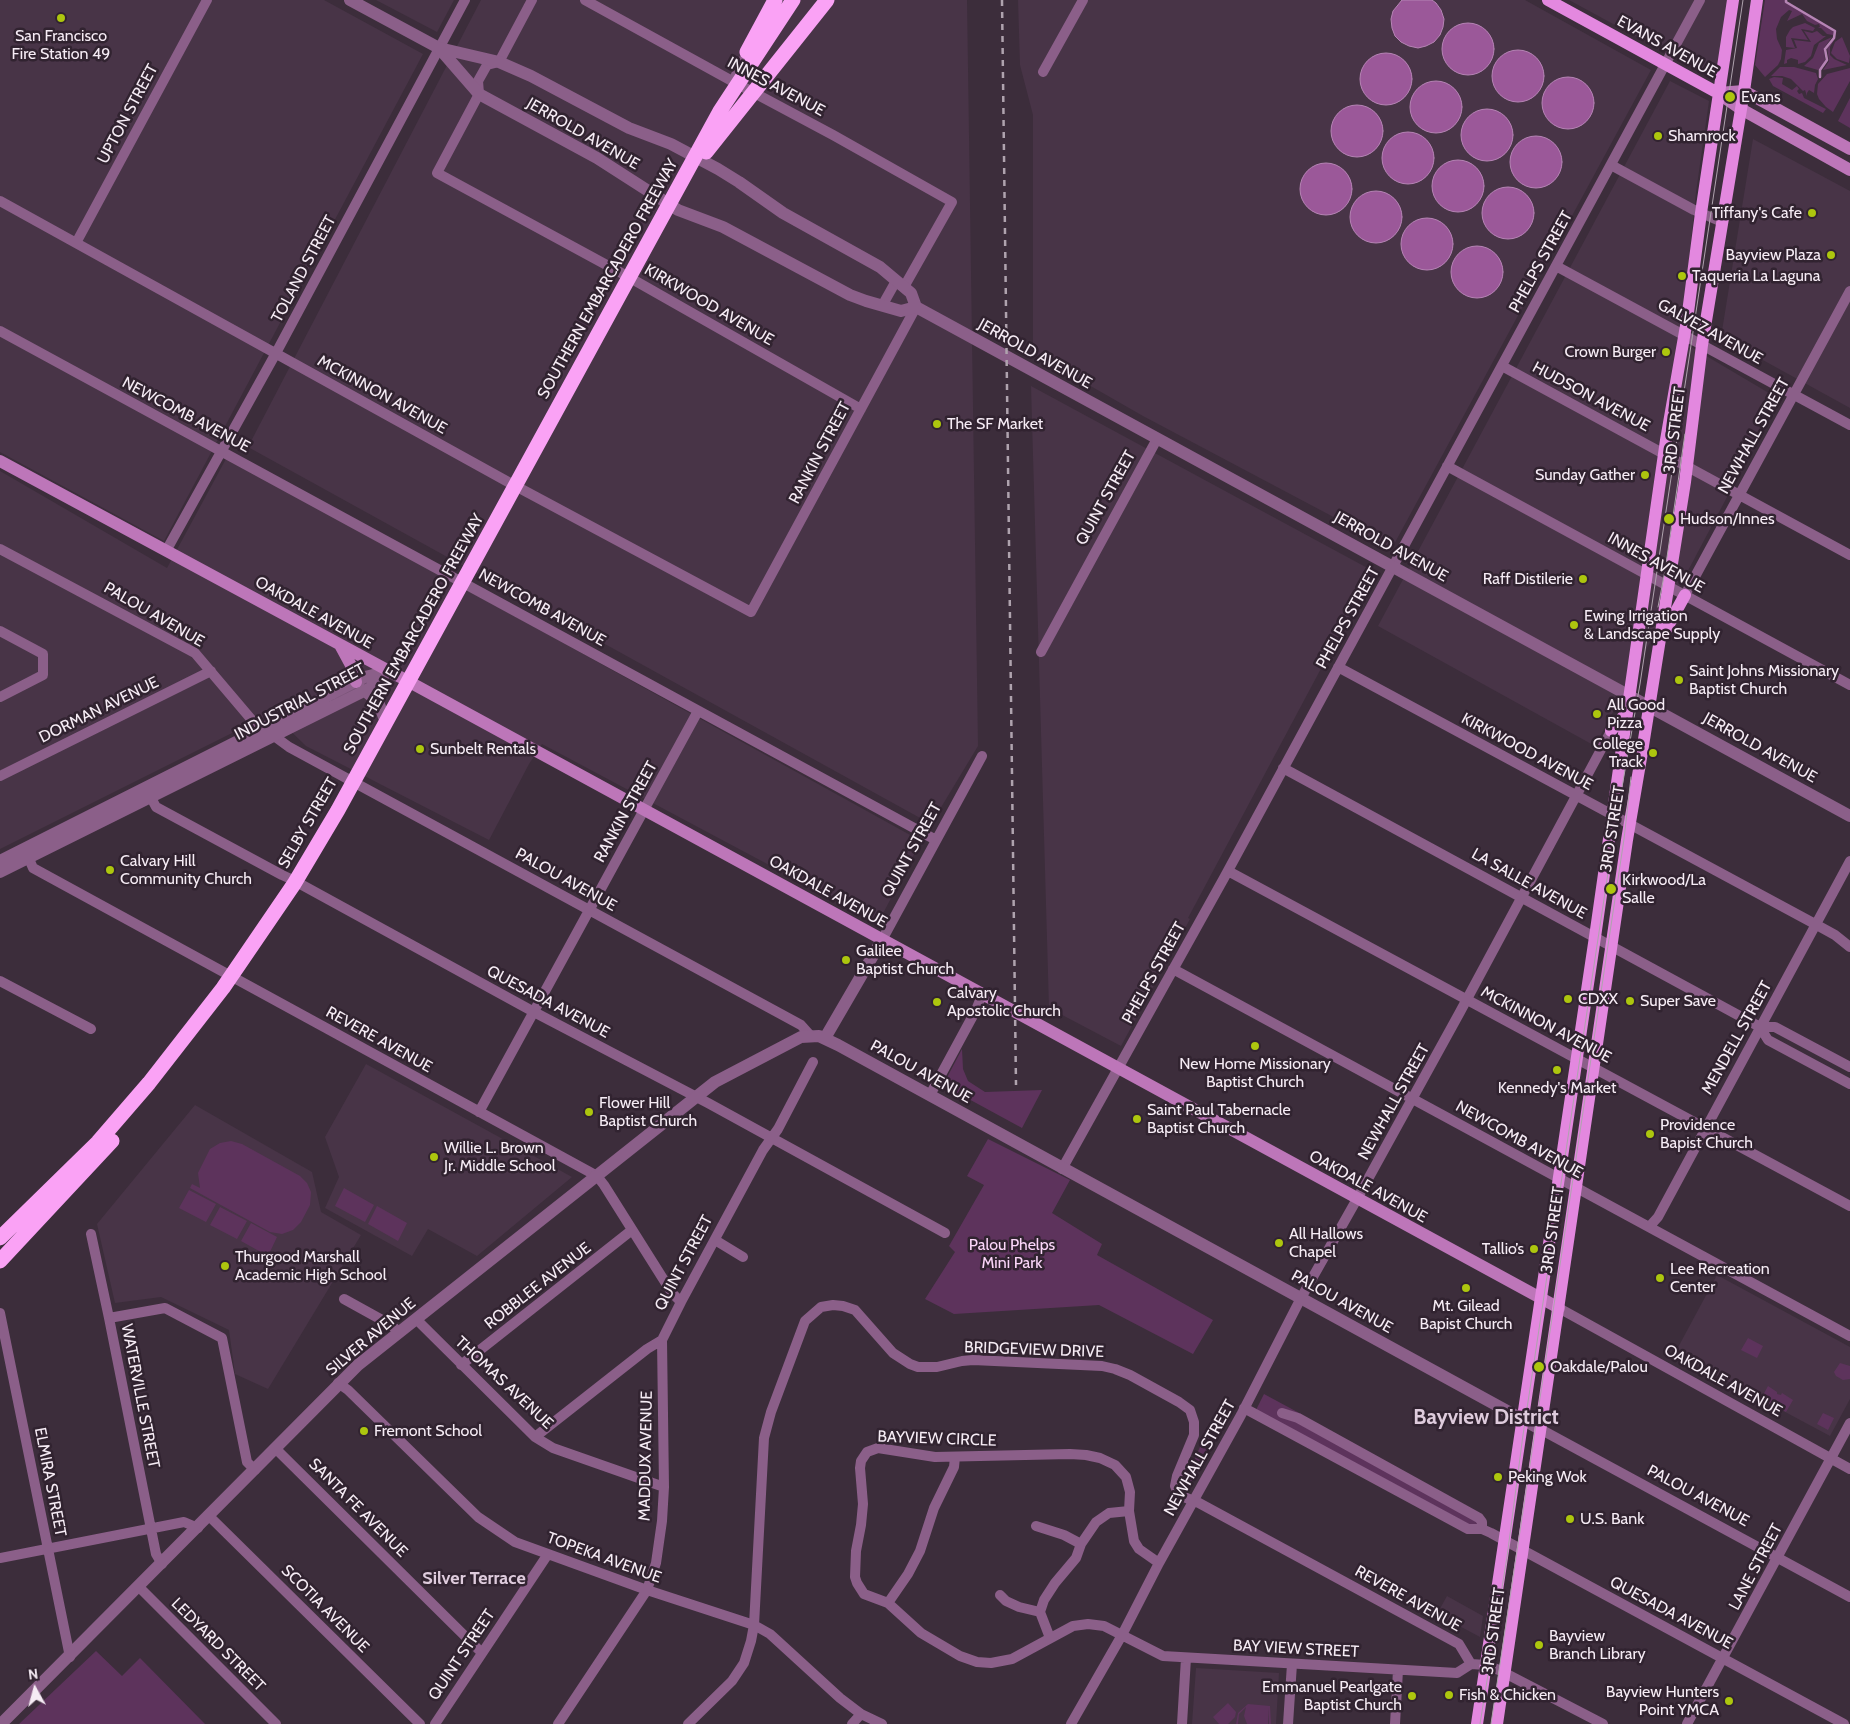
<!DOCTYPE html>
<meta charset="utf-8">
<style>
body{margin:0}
#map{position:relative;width:1850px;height:1724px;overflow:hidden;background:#3c2d3b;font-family:Cabin,sans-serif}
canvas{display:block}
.north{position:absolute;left:10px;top:1664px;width:50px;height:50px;-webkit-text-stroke:4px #312330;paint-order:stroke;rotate:353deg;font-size:14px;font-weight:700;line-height:20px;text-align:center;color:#f6ecf5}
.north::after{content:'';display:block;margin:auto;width:18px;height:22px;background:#f6ecf5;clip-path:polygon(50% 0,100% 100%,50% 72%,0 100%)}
</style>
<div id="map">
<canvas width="1850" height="1724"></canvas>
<div class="north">N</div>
</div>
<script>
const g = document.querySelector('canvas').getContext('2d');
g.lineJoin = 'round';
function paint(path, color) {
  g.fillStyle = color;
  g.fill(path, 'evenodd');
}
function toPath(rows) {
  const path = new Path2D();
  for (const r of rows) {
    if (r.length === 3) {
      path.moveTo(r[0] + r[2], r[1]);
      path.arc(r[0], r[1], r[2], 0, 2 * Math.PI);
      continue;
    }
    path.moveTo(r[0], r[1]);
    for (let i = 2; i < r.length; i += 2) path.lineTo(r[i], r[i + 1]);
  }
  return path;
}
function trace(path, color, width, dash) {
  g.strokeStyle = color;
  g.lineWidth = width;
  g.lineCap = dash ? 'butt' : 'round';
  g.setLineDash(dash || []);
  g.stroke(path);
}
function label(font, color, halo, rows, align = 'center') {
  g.font = font + ' Cabin,sans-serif';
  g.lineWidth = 5;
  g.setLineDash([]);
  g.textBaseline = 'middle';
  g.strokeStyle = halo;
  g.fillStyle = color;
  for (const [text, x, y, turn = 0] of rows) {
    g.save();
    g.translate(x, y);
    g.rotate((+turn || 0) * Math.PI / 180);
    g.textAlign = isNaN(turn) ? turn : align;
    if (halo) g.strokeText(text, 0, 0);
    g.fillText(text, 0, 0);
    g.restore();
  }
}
paint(toPath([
 [0,0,324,0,423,54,164,541,0,452],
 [376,0,454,0,437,32],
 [481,0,967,0,978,746,931,824,248,447],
 [1018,0,1525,0,1651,70,1392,548,1143,416,1033,353,1033,115,1020,65],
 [1569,0,1733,0,1718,81],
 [1670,81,1709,101,1696,192,1681,341,1779,399,1595,746,1378,626],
 [1753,139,1850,191,1850,408,1721,337],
 [1031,386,1373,571,1188,918,1190,919,1121,1046,1049,1008],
 [227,457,921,841,878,923,542,744,529,764,489,840,306,746,272,713,0,849,0,471,167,568],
 [366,1064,572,1177,477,1256,428,1229,412,1256,325,1208,339,1177,325,1137],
 [195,1105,312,1172,321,1212,361,1235,268,1389,235,1374,229,1330,161,1297,115,1303,97,1224],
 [1717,1275,1850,1347,1850,1399,1830,1436,1675,1353],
 [1447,1596,1483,1616,1480,1637,1437,1614],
 [1196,1668,1279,1673,1276,1724,1192,1724]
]), '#483447');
paint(toPath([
 [1765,0,1785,0,1786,3,1829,27,1834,32,1833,35,1827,34,1821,28,1818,28,1820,27,1819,24,1815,25,1807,21,1802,14,1787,21,1792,11,1789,10,1781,17,1776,29,1777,39,1782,50,1781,59,1778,65,1765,77,1755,65],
 [1805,23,1815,28,1813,31,1801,29,1808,40,1791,38,1795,48,1786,47,1786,37,1790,30,1793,27],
 [1804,31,1812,33,1817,31,1823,36,1826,36,1814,45,1811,56,1805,62,1798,64,1798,60,1791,58,1787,60,1787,63,1784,64,1786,50,1797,48,1794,40,1811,42],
 [1832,37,1824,48,1825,60,1823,66,1818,70,1804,66,1813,58,1819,43],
 [1836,37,1830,47,1830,55,1834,59,1847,65,1823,70,1829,61,1827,48],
 [1842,37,1850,56,1849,63,1837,59,1831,53,1835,42],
 [1780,67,1794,67,1816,73,1818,79,1815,85,1814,93,1809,90,1807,93,1807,96,1805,90,1803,91,1791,79,1782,76,1771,76],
 [1850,68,1850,81,1833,112,1826,107,1819,99,1817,94,1818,84,1827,74],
 [1774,77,1783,78,1782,84,1792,90,1797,86,1799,89,1797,91,1799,94,1802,93,1804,98,1826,109,1823,113,1773,86,1769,79],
 [1850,98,1850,128,1838,121],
 [962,1049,963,1069,968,1081,985,1092,1042,1090,1022,1128,943,1085],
 [988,1139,1070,1180,1052,1213,1102,1244,1097,1255,1213,1320,1193,1354,1099,1305,954,1314,925,1299,955,1252,949,1246,984,1185,967,1176],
 [231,1141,242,1144,300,1176,307,1183,311,1192,310,1205,301,1222,293,1230,282,1234,270,1232,190,1188,192,1184,200,1188,198,1173,210,1149,220,1143],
 [344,1188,374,1205,365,1222,335,1206],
 [189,1190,216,1204,206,1222,179,1208],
 [377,1206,407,1223,398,1241,368,1224],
 [220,1207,247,1221,237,1239,210,1225],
 [251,1223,277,1237,268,1256,241,1241],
 [1748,1338,1763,1346,1757,1358,1741,1350],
 [1840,1363,1850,1366,1850,1379,1843,1380,1836,1376,1834,1372],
 [1768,1386,1777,1392,1777,1394,1781,1395,1782,1393,1793,1400,1786,1412,1761,1399],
 [1264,1394,1301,1414,1296,1422,1476,1520,1478,1524,1474,1527,1256,1410],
 [1823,1413,1834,1418,1828,1430,1817,1424],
 [1204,1431,1216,1437,1188,1489,1185,1489,1183,1486,1203,1440],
 [96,1651,122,1676,140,1658,205,1724,19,1724],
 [1228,1703,1236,1712,1235,1717,1228,1724,1219,1724,1213,1717],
 [1248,1704,1270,1706,1271,1724,1269,1724,1269,1708,1268,1724,1247,1724,1244,1716,1246,1707,1239,1714,1238,1724,1236,1724,1238,1713]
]), '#5d335c');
const water = toPath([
 [1402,0,1432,0,1436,3,1441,10,1444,19,1443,27,1440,35,1434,42,1426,46,1418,48,1409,46,1401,42,1395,36,1392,28,1391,19,1393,11,1402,0],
 [1468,49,26],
 [1518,76,26],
 [1386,79,26],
 [1568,103,26],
 [1436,107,26],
 [1357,131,26],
 [1487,135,26],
 [1408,158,26],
 [1536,162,26],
 [1458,186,26],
 [1326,189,26],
 [1508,213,26],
 [1376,217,26],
 [1427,244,26],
 [1477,272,26]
]);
paint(water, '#9b5899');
trace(water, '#b684b5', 1);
trace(toPath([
 [1786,0,1786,2,1835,31,1834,38,1825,49,1827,60,1820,70,1820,77]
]), '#b684b5', 2.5);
trace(toPath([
 [532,0,499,62,487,65,478,81,479,94,437,173,625,275,861,409],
 [585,0,732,81,833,135,952,202,904,287],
 [1043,72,1083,0],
 [734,79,750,47],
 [1611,165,1694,210,1722,222],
 [0,201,510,483,751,612,916,307],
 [76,243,207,0],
 [1556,266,1850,425],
 [882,306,896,281],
 [0,331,936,840],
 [1502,366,1850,555],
 [1447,466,1850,685],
 [0,549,195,653,251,719,289,747,801,1025,810,1035],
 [166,551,276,353,465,0],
 [1685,595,1850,291],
 [0,631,43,654,43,675,0,697],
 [1041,652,1157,439],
 [1338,667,1815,924,1835,935,1850,947],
 [1283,768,1760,1027,1768,1040,1850,1084],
 [0,776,211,671],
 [148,792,156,807,282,875,293,880,534,1012,708,1103,945,1233],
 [26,852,33,868,597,1176,604,1185,672,1293,681,1302],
 [1228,871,1850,1206],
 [882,940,982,756],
 [1173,969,1850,1336],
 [0,981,91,1029],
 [1760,1027,1775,1027,1850,1067],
 [930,1095,976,1010,982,995],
 [479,1112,698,711],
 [1062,1169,1224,878,1700,0],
 [1649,1227,1658,1217,1850,861],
 [91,1234,109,1318,156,1554,162,1564],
 [715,1240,743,1257],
 [344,1299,391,1325,399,1332],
 [1559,1308,1850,1469],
 [0,1313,70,1657],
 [109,1318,165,1308,222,1338,247,1462,255,1470],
 [416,1319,535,1437,553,1448,664,1487],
 [461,1365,632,1230],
 [338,1383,348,1390,478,1517,515,1542,647,1590,754,1625,770,1634,840,1698,861,1714,882,1724],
 [1244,1408,1468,1529,1482,1529,1491,1533,1844,1724],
 [1282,1413,1298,1418,1479,1518,1482,1522,1482,1529],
 [1540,1429,1850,1597],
 [535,1437,647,1349,662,1340,681,1302,763,1150,778,1129,813,1062],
 [276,1449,482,1653],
 [209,1516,420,1724],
 [1036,1526,1064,1535,1081,1544],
 [0,1558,184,1522,198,1528],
 [1159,1563,1139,1549,1134,1541,1129,1511,1130,1492,1126,1477,1115,1465,1100,1458,1086,1455,1070,1454,935,1457,878,1448,867,1452,861,1461,860,1468,863,1504,861,1525,856,1551,855,1577,857,1583,864,1594,888,1603,921,1633,960,1656,977,1662,991,1663,1012,1659,1073,1626,1088,1624,1104,1626,1163,1656,1457,1673,1471,1664],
 [139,1587,276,1724],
 [1000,1595,1006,1601,1019,1607,1040,1612],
 [888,1603,908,1574,920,1551,934,1508,954,1467,955,1457],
 [1050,1638,1040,1612,1044,1600,1055,1583,1076,1558,1081,1544,1096,1522,1109,1513,1129,1511],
 [1471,1664,1486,1665,1499,1670,1603,1724],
 [435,1724,548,1554],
 [558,1724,647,1590,656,1563,662,1521,664,1487,662,1340],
 [688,1724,732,1681,744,1663,751,1641,754,1625,764,1438,771,1412,805,1321,821,1307,833,1305,843,1306,855,1310,893,1353,910,1364,918,1367,937,1367,962,1361,973,1360,1102,1366,1115,1369,1130,1375,1179,1402,1190,1410,1194,1422,1194,1435,1177,1476,1175,1486,1179,1495,1199,1503,1459,1644,1471,1664],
 [852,1724,861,1714],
 [1071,1724,1122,1635,1159,1563,1241,1415,1301,1298,1357,1199,1460,1012,1611,731],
 [1182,1724,1186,1658],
 [1288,1724,1292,1664],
 [1395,1724,1398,1670],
 [1687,1724,1850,1423]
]), '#8b5f89', 10);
trace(toPath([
 [350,0,439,48,499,62,531,76,629,128,671,144,718,169,739,182,783,213,880,267,911,293,916,307,1850,816],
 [439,48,479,94,597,158,678,210,723,227,850,295,866,301,901,311,916,307],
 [364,690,378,702,384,717],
 [0,861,365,677,385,672],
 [0,872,370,688,388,671],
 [825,1038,882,940],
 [1,1724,358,1365,715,1082,801,1037,819,1036,838,1045,1540,1429]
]), '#8b5f89', 12);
trace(toPath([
 [1718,93,1741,109,1850,170],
 [1718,93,1744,91,1850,149],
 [0,461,415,685,1559,1308],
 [340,645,353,669,356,682]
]), '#bd76b9', 12);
trace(toPath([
 [1548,0,1718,93],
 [1663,635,1685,595],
 [1611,731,1627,712],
 [1477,1724,1595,937,1666,440,1687,320,1701,213,1733,0],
 [1497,1724,1627,840,1642,752,1685,482,1702,345,1744,91,1757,0]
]), '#e388df', 12);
trace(toPath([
 [747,52,775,0],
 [706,152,827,0],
 [0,1238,98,1142,149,1083,223,988,294,884,338,810,720,111,793,0],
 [0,1261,112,1141]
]), '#faa2f5', 15);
trace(toPath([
 [1658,607,1665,571,1685,434],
 [1480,1724,1507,1557,1523,1435,1614,833,1640,684,1743,0],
 [1491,1724,1592,1052,1624,839,1631,777]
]), '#afa3ae', 1);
trace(toPath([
 [1002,0,1016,1085]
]), '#afa3ae', 2.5, [6, 6]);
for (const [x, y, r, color] of [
 [61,18,5,"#adc60e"],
 [1730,97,6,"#adc60e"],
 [1658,136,5,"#adc60e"],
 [1812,213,5,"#adc60e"],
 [1831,255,5,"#adc60e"],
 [1682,276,5,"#adc60e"],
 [1666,352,5,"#adc60e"],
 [937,424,5,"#adc60e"],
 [1645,475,5,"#adc60e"],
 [1669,519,6,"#adc60e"],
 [1583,579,5,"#adc60e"],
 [1574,625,5,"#adc60e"],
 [1679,680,5,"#adc60e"],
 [1597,714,5,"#adc60e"],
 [420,749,5,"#adc60e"],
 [1653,753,5,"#adc60e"],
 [110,870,5,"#adc60e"],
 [1611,889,6,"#adc60e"],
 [846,960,5,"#adc60e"],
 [1568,999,5,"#adc60e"],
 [1630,1001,5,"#adc60e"],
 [937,1002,5,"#adc60e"],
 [1255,1046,5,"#adc60e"],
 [1557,1070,5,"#adc60e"],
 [589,1112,5,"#adc60e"],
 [1137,1119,5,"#adc60e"],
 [1650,1134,5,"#adc60e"],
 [434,1157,5,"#adc60e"],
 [1279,1243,5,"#adc60e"],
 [1534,1249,5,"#adc60e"],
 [225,1266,5,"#adc60e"],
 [1660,1278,5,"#adc60e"],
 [1466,1288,5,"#adc60e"],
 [1539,1367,6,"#adc60e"],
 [364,1431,5,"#adc60e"],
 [1498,1477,5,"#adc60e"],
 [1570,1519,5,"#adc60e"],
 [1539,1645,5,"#adc60e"],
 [1449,1695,5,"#adc60e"],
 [1412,1696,5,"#adc60e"],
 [1729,1701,5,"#adc60e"]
]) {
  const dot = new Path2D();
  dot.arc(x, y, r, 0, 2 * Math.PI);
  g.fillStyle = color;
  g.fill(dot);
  trace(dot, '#312330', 2);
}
label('16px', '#f6ecf5', '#312330', [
 ["San Francisco",61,36,"center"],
 ["Fire Station 49",61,54,"center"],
 ["Evans",1741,97],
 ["Shamrock",1668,136],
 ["Tiffany's Cafe",1802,213,"right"],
 ["Bayview Plaza",1821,255,"right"],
 ["Taqueria La Laguna",1692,276],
 ["Crown Burger",1656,352,"right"],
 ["The SF Market",947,424],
 ["Sunday Gather",1635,475,"right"],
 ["Hudson/Innes",1680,519],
 ["Raff Distilerie",1573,579,"right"],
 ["Ewing Irrigation",1584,616],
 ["& Landscape Supply",1584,634],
 ["Saint Johns Missionary",1689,671],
 ["Baptist Church",1689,689],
 ["All Good",1607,705],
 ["Pizza",1607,723],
 ["College",1643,744,"right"],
 ["Track",1643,762,"right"],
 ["Sunbelt Rentals",430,749],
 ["Calvary Hill",120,861],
 ["Community Church",120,879],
 ["Kirkwood/La",1622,880],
 ["Salle",1622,898],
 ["Galilee",856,951],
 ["Baptist Church",856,969],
 ["Calvary",947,993],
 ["Apostolic Church",947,1011],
 ["CDXX",1578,999],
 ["Super Save",1640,1001],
 ["New Home Missionary",1255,1064,"center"],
 ["Baptist Church",1255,1082,"center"],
 ["Kennedy's Market",1557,1088,"center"],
 ["Flower Hill",599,1103],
 ["Baptist Church",599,1121],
 ["Saint Paul Tabernacle",1147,1110],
 ["Baptist Church",1147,1128],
 ["Providence",1660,1125],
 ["Bapist Church",1660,1143],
 ["Willie L. Brown",444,1148],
 ["Jr. Middle School",444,1166],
 ["All Hallows",1289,1234],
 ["Chapel",1289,1252],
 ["Tallio’s",1524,1249,"right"],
 ["Thurgood Marshall",235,1257],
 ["Academic High School",235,1275],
 ["Lee Recreation",1670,1269],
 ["Center",1670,1287],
 ["Mt. Gilead",1466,1306,"center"],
 ["Bapist Church",1466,1324,"center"],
 ["Oakdale/Palou",1550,1367],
 ["Fremont School",374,1431],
 ["Peking Wok",1508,1477],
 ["U.S. Bank",1580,1519],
 ["Bayview",1549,1636],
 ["Branch Library",1549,1654],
 ["Emmanuel Pearlgate",1402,1687,"right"],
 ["Baptist Church",1402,1705,"right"],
 ["Bayview Hunters",1719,1692,"right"],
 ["Point YMCA",1719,1710,"right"],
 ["Fish & Chicken",1459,1695]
], 'left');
label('16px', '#f6ecf5', '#312330', [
 ["EVANS AVENUE",1667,47,29],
 ["INNES AVENUE",776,87,28],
 ["UPTON STREET",128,114,-62],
 ["JERROLD AVENUE",583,134,30],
 ["PHELPS STREET",1541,262,-61],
 ["TOLAND STREET",304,269,-62],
 ["SOUTHERN EMBARCADERO FREEWAY",608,279,-61],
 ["KIRKWOOD AVENUE",709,305,30],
 ["GALVEZ AVENUE",1710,332,29],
 ["JERROLD AVENUE",1035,354,29],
 ["MCKINNON AVENUE",382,395,29],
 ["HUDSON AVENUE",1591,397,28],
 ["NEWCOMB AVENUE",186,415,28],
 ["3RD STREET",1675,430,-83],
 ["NEWHALL STREET",1754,436,-61],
 ["RANKIN STREET",820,453,-62],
 ["QUINT STREET",1106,498,-61],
 ["JERROLD AVENUE",1391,547,29],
 ["INNES AVENUE",1656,563,29],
 ["NEWCOMB AVENUE",542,608,29],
 ["OAKDALE AVENUE",314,613,29],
 ["PALOU AVENUE",154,615,30],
 ["PHELPS STREET",1348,618,-61],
 ["SOUTHERN EMBARCADERO FREEWAY",414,634,-61],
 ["INDUSTRIAL STREET",300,702,-28],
 ["DORMAN AVENUE",99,710,-26],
 ["JERROLD AVENUE",1760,748,29],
 ["KIRKWOOD AVENUE",1527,752,28],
 ["RANKIN STREET",626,812,-61],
 ["SELBY STREET",308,823,-60],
 ["3RD STREET",1613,829,-81],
 ["QUINT STREET",912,850,-61],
 ["PALOU AVENUE",566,880,29],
 ["LA SALLE AVENUE",1529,884,29],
 ["OAKDALE AVENUE",828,892,29],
 ["PHELPS STREET",1154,973,-61],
 ["QUESADA AVENUE",548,1002,28],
 ["MCKINNON AVENUE",1546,1025,28],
 ["MENDELL STREET",1737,1038,-61],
 ["REVERE AVENUE",379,1040,29],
 ["PALOU AVENUE",921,1072,29],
 ["NEWHALL STREET",1394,1102,-61],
 ["NEWCOMB AVENUE",1519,1140,29],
 ["OAKDALE AVENUE",1368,1187,29],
 ["3RD STREET",1553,1230,-82],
 ["QUINT STREET",684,1263,-62],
 ["ROBBLEE AVENUE",538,1286,-38],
 ["PALOU AVENUE",1342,1302,29],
 ["SILVER AVENUE",371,1337,-40],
 ["BRIDGEVIEW DRIVE",1034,1350,2],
 ["OAKDALE AVENUE",1723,1381,29],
 ["THOMAS AVENUE",504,1383,43],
 ["WATERVILLE STREET",140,1396,79],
 ["BAYVIEW CIRCLE",937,1439,2],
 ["MADDUX AVENUE",646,1456,-89],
 ["NEWHALL STREET",1200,1458,-61],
 ["ELMIRA STREET",50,1482,79],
 ["PALOU AVENUE",1698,1496,28],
 ["SANTA FE AVENUE",358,1508,45],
 ["TOPEKA AVENUE",604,1558,20],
 ["LANE STREET",1756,1567,-62],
 ["REVERE AVENUE",1408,1599,29],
 ["SCOTIA AVENUE",325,1609,45],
 ["QUESADA AVENUE",1671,1613,28],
 ["3RD STREET",1494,1631,-82],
 ["LEDYARD STREET",218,1645,45],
 ["BAY VIEW STREET",1296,1649,3],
 ["QUINT STREET",462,1655,-56]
]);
label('16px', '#fbd6f9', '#312330', [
 ["Palou Phelps",1012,1245],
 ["Mini Park",1012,1263]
]);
label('bold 18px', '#decbdc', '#312330', [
 ["Silver Terrace",474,1579]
]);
label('bold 21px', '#decbdc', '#312330', [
 ["Bayview District",1486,1418]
]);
</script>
